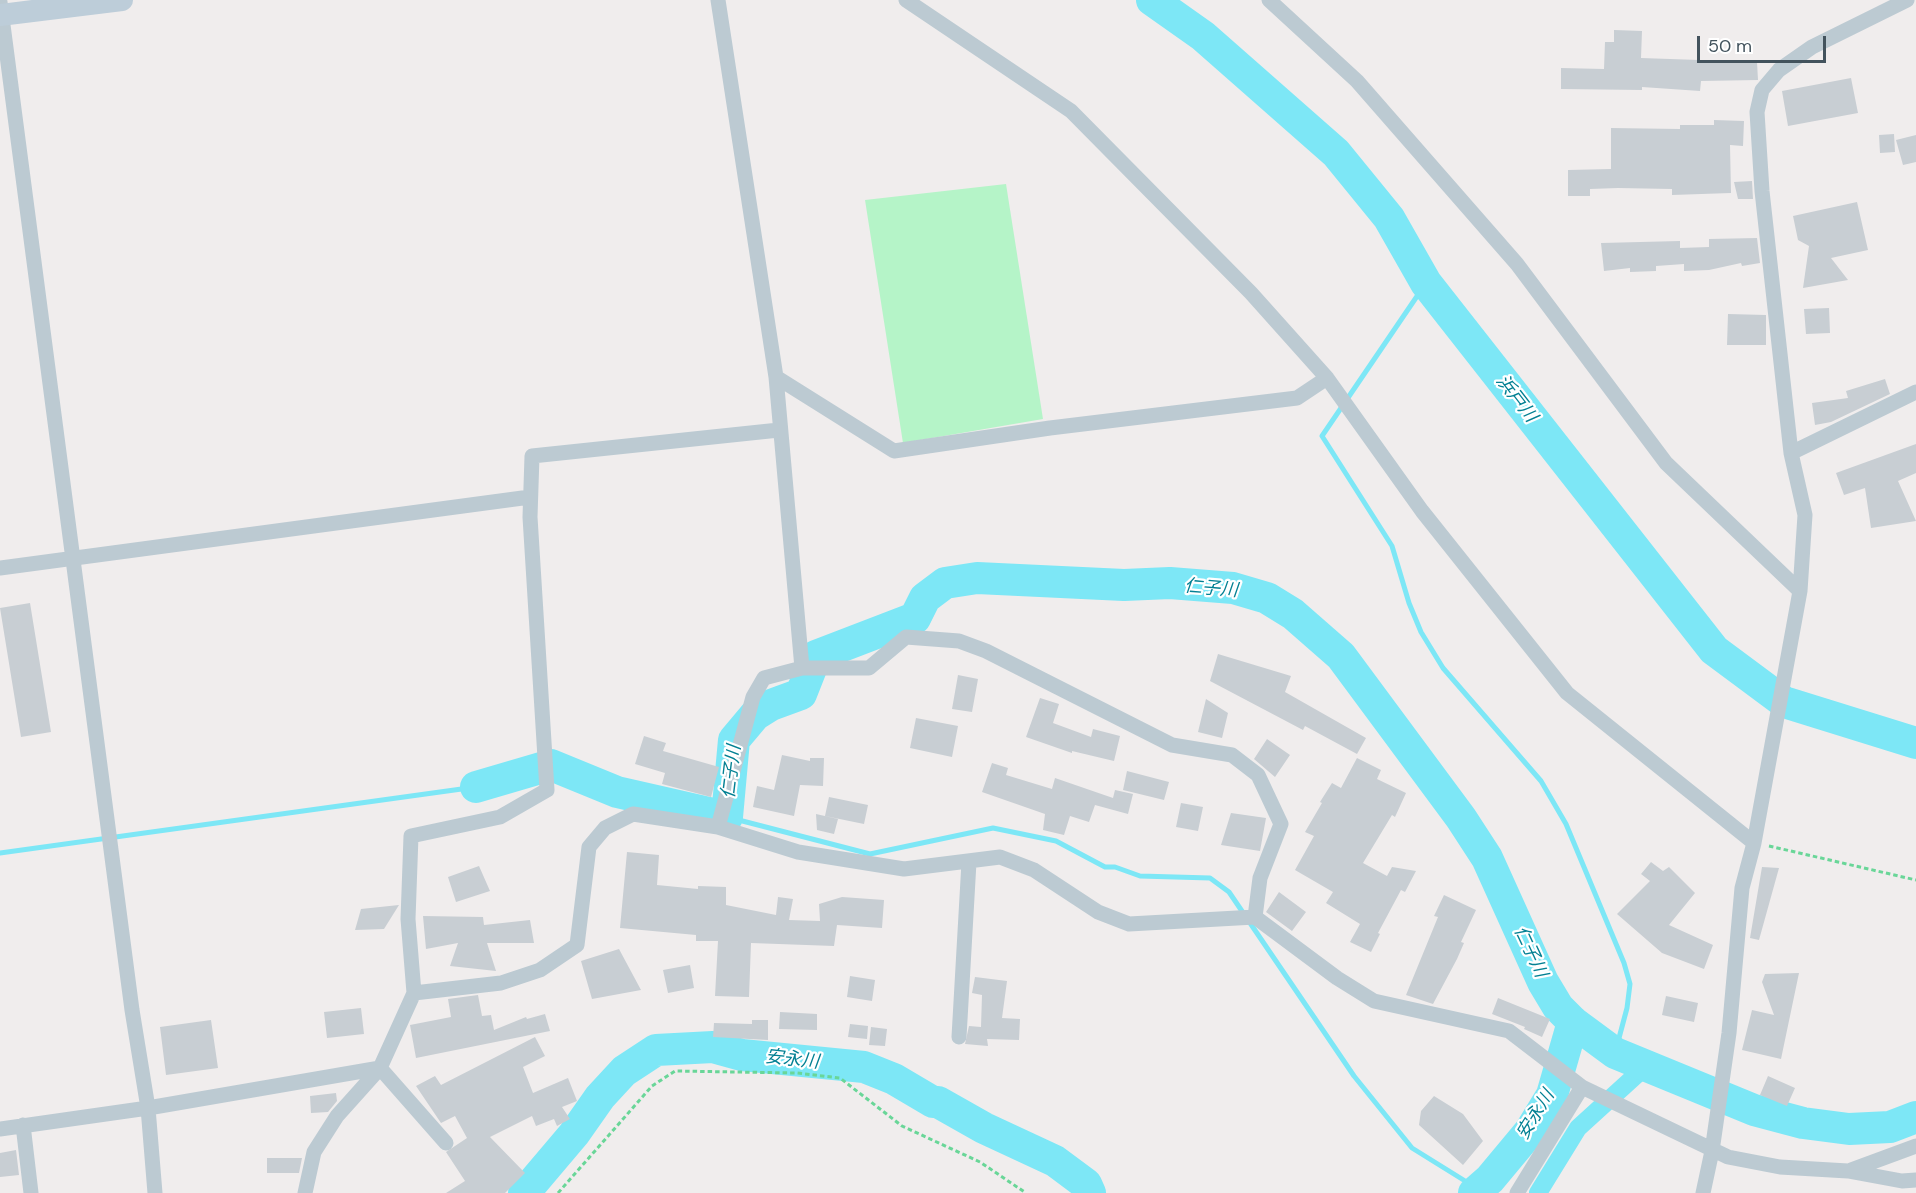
<!DOCTYPE html>
<meta charset="utf-8">
<style>
body{margin:0}
#map{position:relative;width:1916px;height:1193px;overflow:hidden;background:#f0eded;font-family:"DM Sans",sans-serif}
canvas{display:block}
.scale{position:absolute;left:1697px;top:36px;width:129px;height:27px;box-sizing:border-box;border:3px solid #43535d;border-top:0;padding-left:8px;font-size:18px;line-height:21px;white-space:nowrap;color:#43535d;-webkit-text-stroke:4px #fff;paint-order:stroke}
</style>
<div id="map">
<canvas width="1916" height="1193"></canvas>
<div class="scale">50 m</div>
</div>
<script>
const g = document.querySelector('canvas').getContext('2d');
g.lineJoin = 'round';
function paint(path, color) {
  g.fillStyle = color;
  g.fill(path, 'evenodd');
}
function toPath(rows) {
  const path = new Path2D();
  for (const r of rows) {
    path.moveTo(r[0], r[1]);
    for (let i = 2; i < r.length; i += 2) path.lineTo(r[i], r[i + 1]);
  }
  return path;
}
function trace(path, color, width, dash) {
  g.strokeStyle = color;
  g.lineWidth = width;
  g.lineCap = dash ? 'butt' : 'round';
  g.setLineDash(dash || []);
  g.stroke(path);
}
function label(font, color, halo, rows, align = 'center') {
  g.font = font + ' "DM Sans","Noto Sans JP",sans-serif';
  g.lineWidth = 4.5;
  g.setLineDash([]);
  g.textBaseline = 'middle';
  g.strokeStyle = halo;
  g.fillStyle = color;
  for (const [text, x, y, turn = 0] of rows) {
    g.save();
    g.translate(x, y);
    g.rotate((+turn || 0) * Math.PI / 180);
    g.textAlign = isNaN(turn) ? turn : align;
    if (halo) g.strokeText(text, 0, 0);
    g.fillText(text, 0, 0);
    g.restore();
  }
}
paint(toPath([
 [1006,184,1043,419,903,443,865,200]
]), '#b5f4c8');
trace(toPath([
 [1426,283,1322,436,1392,546,1409,603,1421,632,1443,668,1541,781,1566,824,1624,963,1630,984,1627,1008,1615,1053],
 [727,817,870,854,993,828,1056,841,1105,867,1115,867,1140,876,1210,878,1229,892,1354,1076,1412,1148,1478,1189],
 [0,853,476,787]
]), '#7de7f6', 5);
trace(toPath([
 [1538,1193,1578,1128,1645,1067]
]), '#7de7f6', 18);
trace(toPath([
 [1152,0,1203,36,1336,153,1389,218,1426,283,1714,650,1784,702,1916,743],
 [476,787,551,765,617,792,727,817,734,740,755,715,771,705,801,694,816,656,915,618,925,598,945,583,977,578,1124,585,1170,583,1233,588,1267,598,1293,614,1341,656,1461,818,1487,858,1543,982,1558,1007,1573,1022,1615,1053,1754,1110,1803,1123,1849,1129,1890,1127,1916,1117],
 [524,1193,574,1134,600,1097,624,1071,656,1050,713,1047,742,1055,864,1067,894,1079,933,1102,938,1102,984,1128,1055,1161,1086,1184,1090,1193],
 [1474,1193,1490,1179,1530,1131,1552,1095,1573,1022]
]), '#7de7f6', 32);
paint(toPath([
 [1614,30,1642,31,1641,58,1757,62,1758,80,1701,81,1700,91,1642,87,1642,90,1561,89,1561,68,1604,69,1605,42,1614,42],
 [1851,78,1858,113,1788,126,1782,91],
 [1714,120,1744,121,1743,146,1730,145,1731,193,1672,195,1672,189,1618,188,1590,189,1590,196,1568,196,1568,170,1611,169,1611,128,1680,129,1680,125,1714,125],
 [1894,134,1895,152,1880,153,1879,135],
 [1916,135,1916,162,1903,165,1896,140],
 [1752,181,1753,199,1738,199,1734,182],
 [1857,202,1868,250,1831,258,1848,280,1803,288,1809,246,1798,240,1793,216],
 [1757,238,1760,263,1742,266,1741,263,1709,270,1684,271,1684,264,1656,266,1656,271,1630,272,1630,268,1604,271,1601,243,1680,241,1680,248,1709,247,1709,239],
 [1829,308,1830,333,1806,334,1804,309],
 [1728,314,1766,315,1766,345,1727,345],
 [1885,379,1890,394,1831,422,1815,425,1812,403,1848,398,1846,391],
 [1916,444,1916,473,1898,481,1916,521,1871,528,1865,488,1844,495,1836,473],
 [30,603,51,732,21,737,0,608],
 [1218,654,1291,676,1285,692,1366,738,1357,754,1305,726,1303,730,1210,681],
 [958,675,978,679,972,712,952,709],
 [1040,698,1059,704,1053,723,1091,737,1093,729,1120,736,1114,761,1072,751,1072,753,1026,737],
 [1206,699,1228,713,1222,738,1198,732],
 [916,718,958,726,952,757,910,748],
 [644,736,666,743,663,751,719,767,711,797,662,784,665,773,635,764],
 [1267,739,1290,755,1275,777,1254,759],
 [782,755,810,761,810,758,824,758,823,786,800,785,794,816,753,807,757,786,774,790],
 [1357,758,1381,770,1377,779,1406,793,1395,817,1392,815,1363,863,1387,876,1392,867,1416,871,1405,892,1401,890,1378,933,1380,934,1371,952,1350,942,1360,924,1326,903,1333,892,1295,870,1314,836,1305,832,1322,803,1320,802,1332,783,1341,788],
 [992,763,1008,768,1006,775,1052,789,1055,778,1113,798,1115,790,1133,794,1128,814,1095,805,1089,822,1070,816,1064,835,1043,830,1045,814,982,792],
 [1127,771,1169,782,1164,800,1123,790],
 [829,797,868,805,864,824,825,816],
 [1181,803,1203,807,1198,831,1176,827],
 [1231,813,1266,818,1260,851,1221,845],
 [816,814,838,819,834,834,817,830],
 [627,852,659,855,657,885,698,889,698,886,726,887,726,905,776,915,778,897,793,899,789,920,820,921,819,904,842,897,884,900,882,928,837,925,834,946,751,943,749,997,715,996,718,941,696,941,696,935,620,928],
 [1651,862,1663,871,1669,867,1695,893,1669,925,1713,945,1704,969,1662,953,1617,914,1650,881,1641,874],
 [479,866,490,891,456,902,448,877],
 [1762,867,1779,868,1759,940,1750,938],
 [1279,892,1306,912,1292,931,1266,912],
 [1444,895,1476,910,1461,942,1464,943,1457,959,1433,1004,1406,995,1438,917,1434,916],
 [399,905,384,929,355,930,361,909],
 [423,916,483,917,484,925,530,920,534,943,487,943,496,971,450,966,458,943,426,949],
 [619,949,641,990,592,999,581,961],
 [690,965,694,988,668,993,663,970],
 [1799,973,1781,1059,1742,1050,1752,1010,1774,1015,1762,982,1765,974],
 [850,976,875,980,872,1001,847,997],
 [975,977,1007,981,1002,1018,1020,1019,1019,1040,987,1039,988,1046,965,1044,969,1026,981,1027,982,995,972,993],
 [478,995,482,1016,491,1015,494,1030,526,1017,527,1019,545,1014,550,1031,416,1058,410,1025,451,1017,448,999],
 [1666,996,1698,1003,1694,1022,1662,1015],
 [1498,998,1550,1019,1542,1037,1524,1029,1525,1027,1492,1014],
 [361,1008,364,1034,327,1038,324,1012],
 [780,1012,817,1014,817,1030,779,1029],
 [211,1020,218,1068,166,1075,160,1027],
 [752,1020,768,1020,768,1040,713,1037,714,1023,752,1024],
 [850,1024,868,1026,867,1039,848,1037],
 [871,1027,887,1029,885,1046,869,1045],
 [535,1037,545,1056,523,1067,533,1093,568,1078,577,1101,562,1107,570,1119,557,1126,554,1119,536,1126,532,1116,490,1137,525,1173,505,1193,446,1193,465,1181,446,1152,467,1138,455,1116,441,1123,416,1086,435,1076,441,1085],
 [1768,1076,1795,1088,1787,1106,1760,1095],
 [336,1093,337,1101,328,1112,311,1113,310,1096],
 [1434,1096,1463,1114,1483,1141,1463,1165,1419,1125,1421,1111],
 [16,1150,19,1175,0,1177,0,1153],
 [267,1158,302,1158,299,1173,267,1173]
]), '#c8ced3');
trace(toPath([
 [1769,846,1916,880],
 [558,1193,652,1086,675,1071,797,1073,840,1078,902,1126,980,1162,1026,1193]
]), '#69d698', 3, [4.5, 3]);
trace(toPath([
 [718,0,776,377,802,668],
 [906,0,1071,111,1251,293,1327,378,1422,511,1567,693,1754,843],
 [1269,0,1357,81,1517,264,1666,463,1800,591],
 [0,2,132,1010,148,1108,155,1193],
 [776,377,894,451,1050,428,1297,398,1327,378],
 [1791,453,1916,392],
 [0,568,530,497],
 [718,827,753,697,764,678,802,668,869,668,906,637,959,641,986,651,1172,745,1232,755,1258,775,1281,824,1260,878,1255,917],
 [414,993,501,983,540,970,577,945,589,847,605,828,633,814,718,827,798,852,904,869,1000,857,1034,870,1098,912,1129,924,1255,917,1337,978,1374,1001,1509,1031,1582,1087,1728,1157,1780,1167,1848,1171,1902,1181,1916,1180],
 [959,1037,969,862],
 [380,1068,446,1143],
 [23,1125,31,1193],
 [0,1129,148,1108,380,1068],
 [1851,1170,1916,1146],
 [305,1193,314,1152,337,1116,380,1068,414,993,408,919,411,836,500,817,547,790,530,517,532,456,779,430],
 [1517,1193,1582,1087],
 [1703,1193,1712,1151,1729,1033,1742,888,1754,843,1800,591,1805,515,1791,453,1762,191,1757,112,1762,90,1779,70,1812,47,1907,0]
]), '#bccad2', 15);
trace(toPath([
 [0,15,122,0]
]), '#bdcdd9', 22);
label('italic 18px', '#038093', '#fff', [
 ["浜戸川",1516,399,52],
 ["仁子川",1211,589,5],
 ["仁子川",732,772,-83],
 ["仁子川",1530,952,65],
 ["安永川",792,1060,6],
 ["安永川",1536,1115,-58]
]);
</script>
